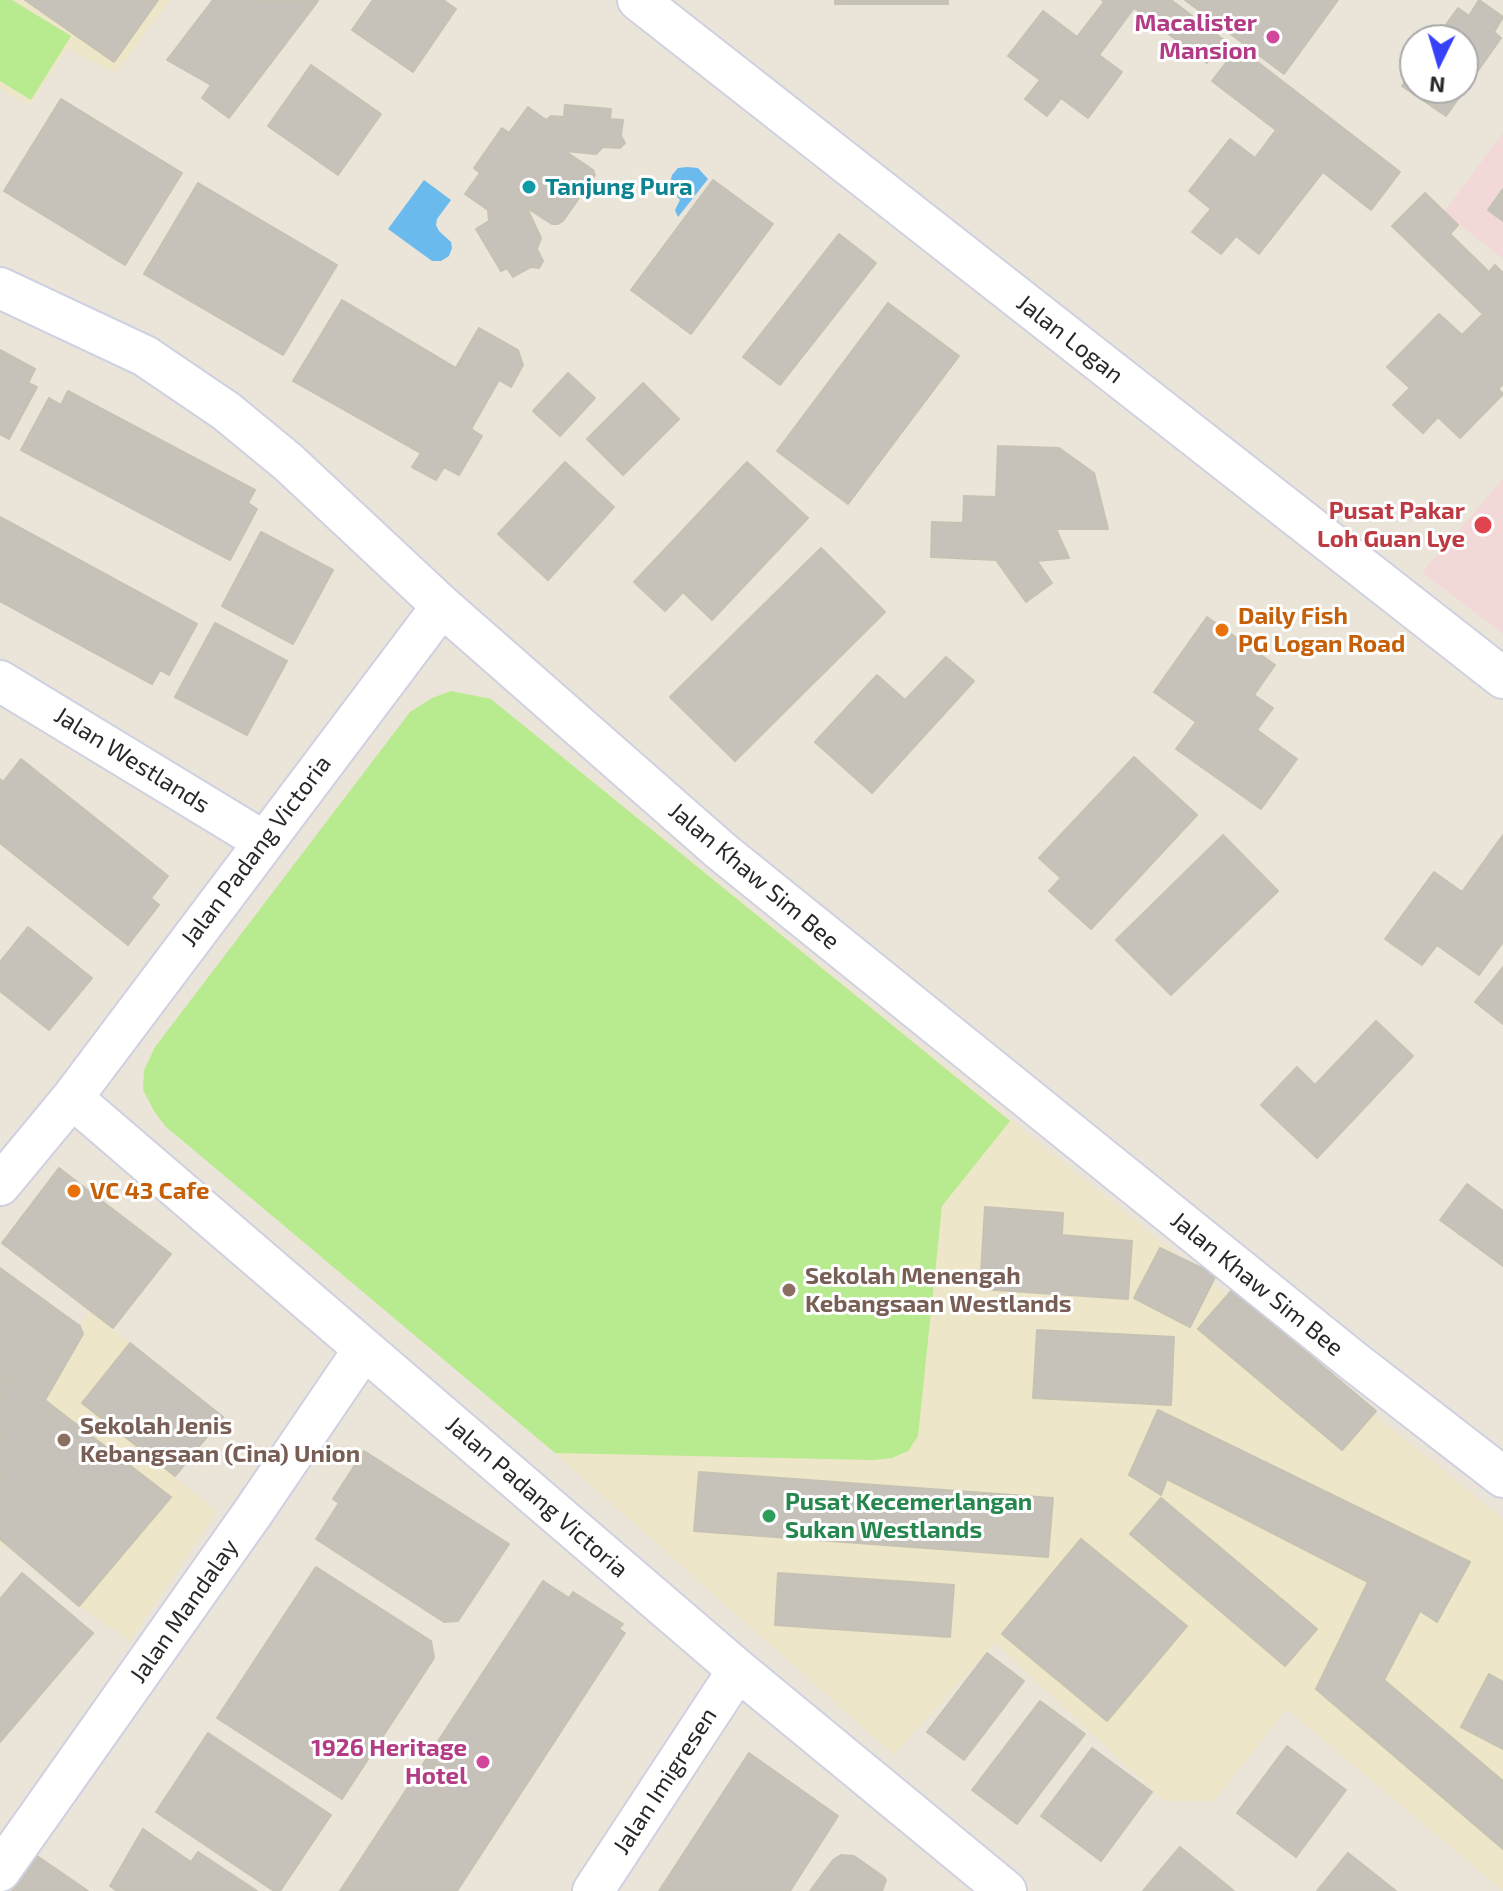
<!DOCTYPE html>
<style>
body{margin:0}
#map{position:relative;width:1503px;height:1891px;overflow:hidden;background:#ebe5d9;font-family:"Exo 2",sans-serif}
canvas{display:block}
.north{position:absolute;left:1399px;top:24px;width:80px;height:80px;box-sizing:border-box;background:#fff;border:2px solid #a9a9a9;border-radius:50%;rotate:185deg;font-size:22px;font-weight:700;line-height:32px;text-align:center;color:#282828}
.north::after{content:'';display:block;margin:auto;width:28px;height:36px;background:#3741fa;clip-path:polygon(50% 0,100% 100%,50% 72%,0 100%)}
</style>
<div id="map">
<canvas width="1503" height="1891"></canvas>
<div class="north">N</div>
</div>
<script>
const g = document.querySelector('canvas').getContext('2d');
g.lineJoin = 'round';
function paint(path, color) {
  g.fillStyle = color;
  g.fill(path, 'evenodd');
}
function toPath(rows) {
  const path = new Path2D();
  for (const r of rows) {
    path.moveTo(r[0], r[1]);
    for (let i = 2; i < r.length; i += 2) path.lineTo(r[i], r[i + 1]);
  }
  return path;
}
function trace(path, color, width, dash) {
  g.strokeStyle = color;
  g.lineWidth = width;
  g.lineCap = dash ? 'butt' : 'round';
  g.setLineDash(dash || []);
  g.stroke(path);
}
function label(font, color, halo, rows, align = 'center') {
  g.font = font + ' "Exo 2",sans-serif';
  g.lineWidth = 6;
  g.setLineDash([]);
  g.textBaseline = 'middle';
  g.strokeStyle = halo;
  g.fillStyle = color;
  for (const [text, x, y, turn = 0] of rows) {
    g.save();
    g.translate(x, y);
    g.rotate((+turn || 0) * Math.PI / 180);
    g.textAlign = isNaN(turn) ? turn : align;
    if (halo) g.strokeText(text, 0, 0);
    g.fillText(text, 0, 0);
    g.restore();
  }
}
paint(toPath([
 [0,0,170,0,116,73,67,49,29,105,0,89],
 [451,691,491,699,1503,1519,1503,1891,1287,1709,1214,1801,1164,1801,995,1643,894,1755,555,1453,165,1126,143,1091,144,1070,155,1047,410,712,432,698],
 [0,1268,79,1325,91,1311,130,1343,82,1403,217,1511,130,1641,79,1606,5,1543,0,1549]
]), '#ede6c8');
paint(toPath([
 [1503,133,1503,259,1444,212],
 [1503,479,1503,634,1422,572]
]), '#f2d8d6');
paint(toPath([
 [0,0,12,0,71,36,31,100,0,81],
 [451,691,491,699,1010,1121,942,1206,918,1436,908,1451,892,1458,874,1460,555,1453,165,1126,154,1111,143,1090,144,1070,155,1047,410,712,432,698]
]), '#b8ea90');
paint(toPath([
 [687,167,698,168,708,179,678,217,675,210,680,200,669,187,672,175,678,168],
 [424,180,451,200,437,219,436,225,439,231,451,242,452,248,449,256,441,261,432,261,388,229]
]), '#6bbaee');
const building = toPath([
 [25,0,158,0,114,62,25,0],
 [213,0,318,1,229,118,202,98,211,85,167,60,213,0],
 [373,0,443,0,456,9,413,72,352,30,373,0],
 [835,0,948,0,948,4,835,4,835,0],
 [1102,0,1171,0,1224,40,1207,63,1134,8,1099,55,1122,72,1088,118,1061,98,1047,116,1025,99,1040,80,1008,56,1043,11,1077,37,1104,2,1102,0],
 [1185,0,1338,0,1284,74,1185,0],
 [1479,0,1503,17,1494,32,1501,38,1446,116,1402,86,1415,68,1415,88,1463,88,1463,40,1435,40,1458,8,1469,16,1479,0],
 [1238,47,1400,172,1371,210,1323,172,1259,254,1236,236,1221,254,1192,232,1211,209,1189,191,1230,139,1255,158,1276,130,1212,81,1238,47],
 [311,65,381,114,338,175,268,126,311,65],
 [61,99,182,173,125,265,4,191,61,99],
 [565,105,611,109,610,119,623,120,621,136,625,143,620,148,603,147,596,154,565,151,593,170,595,175,563,221,558,224,552,224,527,208,541,238,537,249,543,261,539,268,531,267,513,277,507,268,501,271,476,229,489,221,488,210,465,194,480,173,474,168,502,128,509,133,528,107,546,120,551,116,564,117,565,105],
 [713,180,773,224,691,334,631,290,713,180],
 [198,183,337,265,283,355,144,274,198,183],
 [1503,189,1503,221,1488,210,1503,189],
 [1425,193,1458,225,1450,234,1489,272,1495,265,1503,273,1503,384,1498,389,1503,394,1460,438,1438,417,1423,433,1393,405,1410,388,1387,367,1439,314,1462,335,1483,314,1392,226,1425,193],
 [839,234,876,263,780,385,743,357,839,234],
 [342,300,456,368,410,447,293,381,342,300],
 [888,303,959,356,848,504,777,451,888,303],
 [479,328,518,350,523,365,511,387,499,380,471,429,482,436,459,475,444,467,436,480,412,467,421,453,410,447,479,328],
 [0,350,35,369,28,383,37,387,9,439,0,434,0,350],
 [568,373,595,398,560,436,533,411,568,373],
 [643,383,679,419,623,475,587,439,643,383],
 [68,391,255,490,248,503,257,509,230,560,21,450,49,398,61,405,68,391],
 [998,446,1059,448,1094,473,1108,529,1056,529,1069,558,1037,561,1052,583,1026,602,996,560,931,557,932,522,963,523,964,496,996,497,998,446],
 [565,462,614,507,548,580,498,534,565,462],
 [747,462,808,518,712,620,683,592,665,611,634,582,747,462],
 [0,517,197,624,169,675,160,670,152,684,0,601,0,517],
 [261,532,333,570,293,644,222,606,261,532],
 [821,548,885,612,735,761,670,697,821,548],
 [1207,617,1275,665,1254,695,1273,708,1257,730,1297,759,1261,809,1176,749,1196,722,1154,692,1207,617],
 [215,623,287,661,247,735,175,697,215,623],
 [946,657,974,681,872,793,815,742,877,675,905,700,946,657],
 [1134,757,1197,815,1091,929,1049,891,1061,878,1039,858,1134,757],
 [21,759,168,876,151,898,159,905,128,945,0,843,0,779,3,782,21,759],
 [1223,835,1278,891,1171,995,1116,940,1223,835],
 [1503,835,1503,942,1479,975,1437,945,1422,965,1385,939,1434,872,1462,892,1503,835],
 [28,927,92,978,49,1030,0,991,0,962,28,927],
 [1503,967,1503,1024,1475,1002,1503,967],
 [1376,1021,1413,1056,1317,1158,1261,1105,1297,1067,1315,1085,1376,1021],
 [59,1168,171,1254,113,1328,2,1243,59,1168],
 [1467,1184,1503,1211,1503,1266,1440,1220,1467,1184],
 [985,1207,1063,1213,1062,1235,1132,1241,1128,1299,980,1289,985,1207],
 [1160,1248,1216,1275,1190,1327,1134,1298,1160,1248],
 [0,1268,59,1311,13,1384,0,1374,0,1268],
 [1232,1290,1376,1411,1342,1450,1198,1329,1232,1290],
 [59,1311,80,1326,83,1334,45,1400,55,1408,0,1482,0,1437,22,1411,0,1393,0,1374,13,1384,59,1311],
 [1037,1330,1174,1337,1171,1405,1033,1398,1037,1330],
 [130,1343,223,1417,175,1476,82,1403,130,1343],
 [0,1393,22,1411,0,1437,0,1393],
 [55,1408,171,1497,79,1606,0,1539,0,1482,55,1408],
 [1158,1410,1470,1562,1437,1622,1420,1611,1384,1680,1503,1781,1503,1849,1316,1689,1368,1582,1167,1479,1161,1495,1129,1475,1158,1410],
 [364,1451,509,1544,458,1621,444,1622,316,1539,339,1503,333,1499,364,1451],
 [699,1472,1053,1498,1048,1557,694,1531,699,1472],
 [1161,1498,1317,1629,1285,1666,1130,1534,1161,1498],
 [1081,1539,1187,1626,1107,1721,1002,1634,1081,1539],
 [316,1567,431,1641,434,1658,342,1799,217,1718,316,1567],
 [22,1573,93,1633,0,1742,0,1599,22,1573],
 [778,1573,954,1585,950,1637,775,1625,778,1573],
 [543,1581,569,1598,573,1592,623,1624,619,1629,625,1633,457,1891,340,1891,543,1581],
 [987,1653,1024,1681,964,1760,927,1732,987,1653],
 [1489,1674,1503,1682,1503,1749,1461,1727,1489,1674],
 [1040,1701,1085,1734,1017,1824,972,1790,1040,1701],
 [208,1733,331,1815,280,1891,274,1891,156,1812,208,1733],
 [1287,1746,1346,1790,1296,1857,1237,1813,1287,1746],
 [1092,1748,1152,1792,1101,1861,1041,1816,1092,1748],
 [749,1753,838,1816,790,1891,659,1891,749,1753],
 [143,1829,191,1862,198,1852,257,1891,117,1891,110,1886,143,1829],
 [1180,1847,1234,1891,1143,1891,1180,1847],
 [1348,1853,1396,1891,1317,1891,1348,1853],
 [841,1855,854,1856,884,1877,886,1880,882,1891,810,1891,833,1860,841,1855],
 [37,1856,59,1871,45,1891,12,1891,37,1856],
 [59,1871,88,1891,45,1891,59,1871]
]);
paint(building, '#c6c2b9');
trace(building, '#c6c2b3', 2);
const minor = toPath([
 [638,0,1503,678],
 [0,288,145,356,226,411,288,462,442,606,721,851,1352,1360,1503,1477],
 [0,681,263,841],
 [72,1098,738,1670,1006,1891],
 [0,1185,72,1098,442,606],
 [0,1871,254,1511,364,1349],
 [593,1891,738,1670]
]);
trace(minor, '#cfd0e1', 44);
trace(minor, '#fff', 40);
for (const [x, y, r, color] of [
 [1273,37,8,"#d1479c"],
 [529,187,8,"#0f9aa8"],
 [1483,525,10,"#e0444e"],
 [1222,630,8,"#e8710a"],
 [74,1191,8,"#e8710a"],
 [789,1290,8,"#8d6e63"],
 [64,1440,8,"#8d6e63"],
 [769,1516,8,"#2e9e5b"],
 [483,1762,8,"#d1479c"]
]) {
  const dot = new Path2D();
  dot.arc(x, y, r, 0, 2 * Math.PI);
  g.fillStyle = color;
  g.fill(dot);
  trace(dot, '#fff', 3);
}
label('bold 24px', '#b23c85', '#fff', [
 ["Macalister",1257,23],
 ["Mansion",1257,51],
 ["1926 Heritage",467,1748],
 ["Hotel",467,1776]
], 'right');
label('bold 24px', '#0d838f', '#fff', [
 ["Tanjung Pura",545,187]
], 'left');
label('24px', '#282828', '#fff', [
 ["Jalan Logan",1070,339,38],
 ["Jalan Westlands",132,760,32],
 ["Jalan Padang Victoria",256,851,-53],
 ["Jalan Khaw Sim Bee",754,876,40],
 ["Jalan Khaw Sim Bee",1257,1284,39],
 ["Jalan Padang Victoria",537,1497,41],
 ["Jalan Mandalay",184,1611,-55],
 ["Jalan Imigresen",665,1781,-57]
]);
label('bold 24px', '#be3a42', '#fff', [
 ["Pusat Pakar",1465,511],
 ["Loh Guan Lye",1465,539]
], 'right');
label('bold 24px', '#c56008', '#fff', [
 ["Daily Fish",1238,616],
 ["PG Logan Road",1238,644],
 ["VC 43 Cafe",90,1191]
], 'left');
label('bold 24px', '#785e54', '#fff', [
 ["Sekolah Menengah",805,1276],
 ["Kebangsaan Westlands",805,1304],
 ["Sekolah Jenis",80,1426],
 ["Kebangsaan (Cina) Union",80,1454]
], 'left');
label('bold 24px', '#27864d', '#fff', [
 ["Pusat Kecemerlangan",785,1502],
 ["Sukan Westlands",785,1530]
], 'left');
</script>
